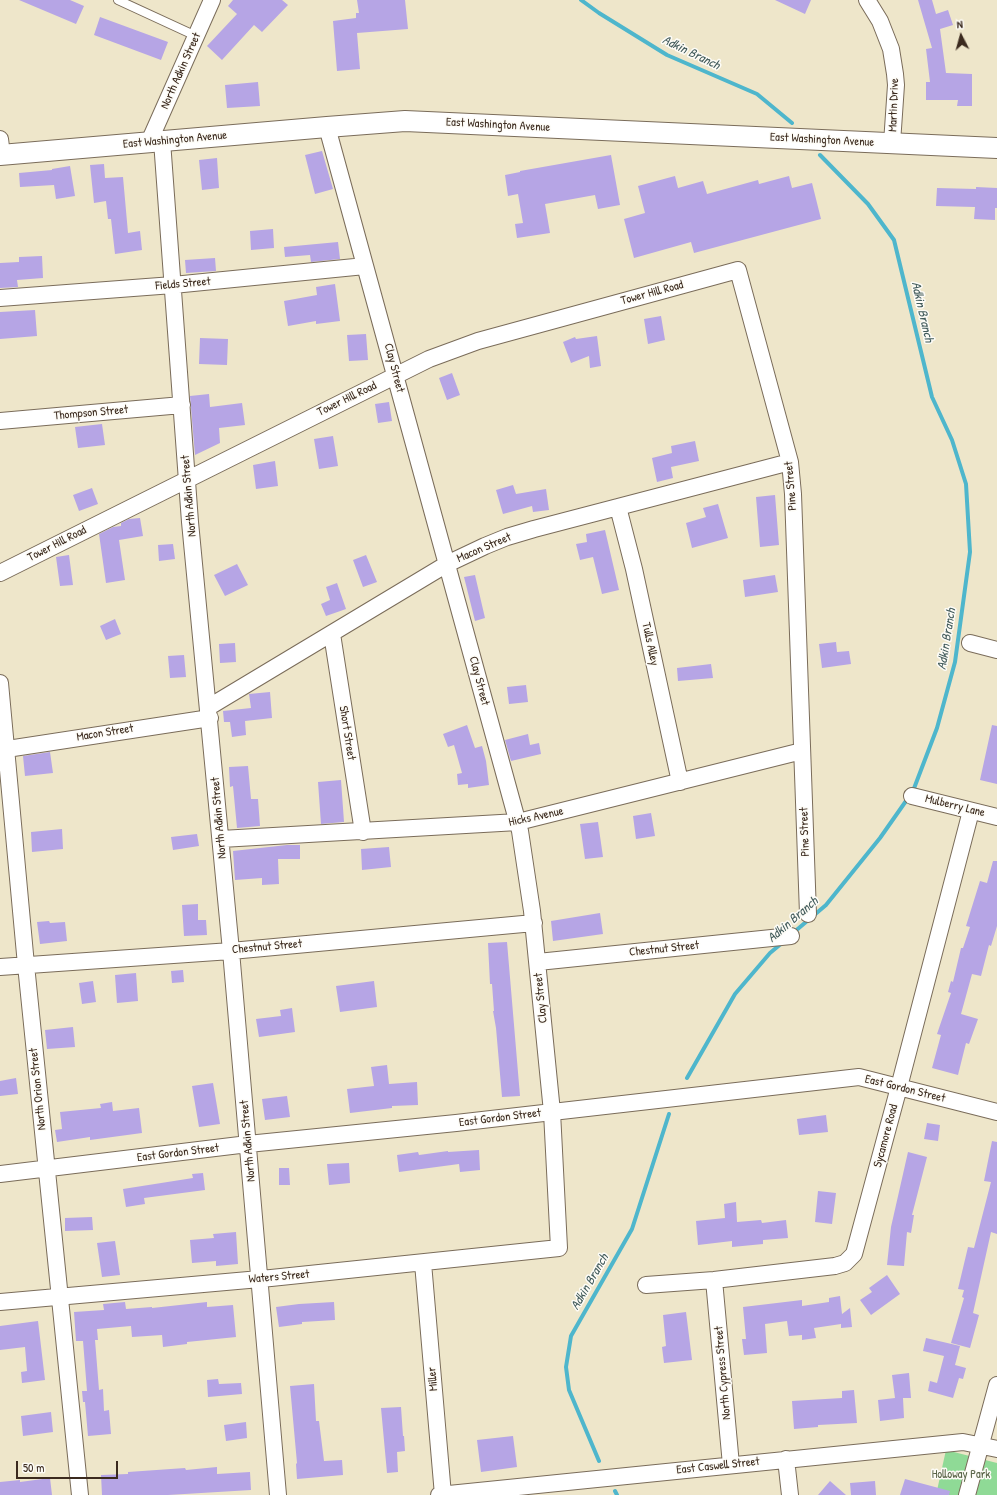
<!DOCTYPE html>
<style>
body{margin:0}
#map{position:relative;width:997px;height:1495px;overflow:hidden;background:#eee6ca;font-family:"Patrick Hand",sans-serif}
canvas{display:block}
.north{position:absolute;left:941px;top:16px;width:40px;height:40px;-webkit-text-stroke:3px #fdfcf7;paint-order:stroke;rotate:354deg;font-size:11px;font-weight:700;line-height:16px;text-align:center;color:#3b2a1e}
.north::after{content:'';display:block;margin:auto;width:14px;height:18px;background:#3b2a1e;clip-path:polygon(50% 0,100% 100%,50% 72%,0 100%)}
.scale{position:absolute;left:16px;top:1461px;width:102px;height:18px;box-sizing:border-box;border:2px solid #3b2a1e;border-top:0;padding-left:5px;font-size:12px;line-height:14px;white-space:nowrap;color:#3b2a1e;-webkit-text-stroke:3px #fdfcf7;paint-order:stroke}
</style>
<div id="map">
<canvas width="997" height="1495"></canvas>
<div class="north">N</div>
<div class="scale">50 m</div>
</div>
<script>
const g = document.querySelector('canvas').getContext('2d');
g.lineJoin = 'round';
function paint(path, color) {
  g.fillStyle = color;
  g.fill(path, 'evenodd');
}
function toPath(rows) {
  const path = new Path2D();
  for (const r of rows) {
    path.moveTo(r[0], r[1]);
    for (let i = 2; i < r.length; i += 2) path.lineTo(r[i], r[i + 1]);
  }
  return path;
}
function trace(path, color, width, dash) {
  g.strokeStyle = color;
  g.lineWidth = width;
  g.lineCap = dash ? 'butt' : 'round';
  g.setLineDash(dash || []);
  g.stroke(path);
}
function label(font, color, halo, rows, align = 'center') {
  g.font = font + ' "Patrick Hand",sans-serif';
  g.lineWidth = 3;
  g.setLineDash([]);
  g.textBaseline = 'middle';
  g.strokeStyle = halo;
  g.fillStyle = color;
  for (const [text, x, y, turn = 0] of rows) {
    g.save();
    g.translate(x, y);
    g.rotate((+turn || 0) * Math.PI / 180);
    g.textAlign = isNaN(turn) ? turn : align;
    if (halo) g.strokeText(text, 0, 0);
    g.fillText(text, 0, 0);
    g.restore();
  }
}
paint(toPath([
 [946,1450,997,1463,997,1495,936,1495]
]), '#8fda96');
trace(toPath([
 [581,0,599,13,667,55,757,94,792,123],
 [793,933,826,905,880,838,913,791,937,728,955,662,970,552,966,484,952,440,932,397,894,240,868,204,820,155],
 [687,1078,735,994,770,953,782,943],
 [599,1461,569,1390,566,1367,571,1336,632,1229,669,1114],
 [615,1491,617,1495]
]), '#4eb6cc', 4);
paint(toPath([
 [19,0,70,0,84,6,76,24],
 [233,0,282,0,288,5,262,32,254,25,222,60,207,46,237,14,228,6],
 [357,0,405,0,408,29,357,33,360,69,337,71,333,21,356,18,356,13,359,13],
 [775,0,811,0,805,14],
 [918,0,932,0,936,14,948,10,953,25,940,29,946,73,972,74,972,106,957,106,958,100,926,100,926,82,930,82,926,49,932,48],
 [100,17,168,42,161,60,94,35],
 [258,82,260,106,227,108,225,85],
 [322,151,333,189,315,194,305,155],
 [611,155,620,205,598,209,595,195,545,204,550,233,517,238,515,224,523,223,518,194,508,196,505,175,520,172,520,171],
 [217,158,219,188,202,190,199,160],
 [104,164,105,178,123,177,128,233,140,231,142,250,115,254,111,219,108,219,106,201,94,203,90,165],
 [70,166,75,196,56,199,54,185,20,187,19,173,52,170,52,169],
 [675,176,678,188,703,181,707,194,758,180,759,184,789,176,792,188,812,183,821,219,694,253,691,242,634,258,624,219,645,213,638,186],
 [976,187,997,188,997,208,995,208,995,220,974,219,975,207,936,206,937,188,976,189],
 [273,229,274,248,251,250,250,231],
 [338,242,340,259,311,262,310,255,285,257,284,247],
 [42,256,43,278,17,280,18,287,0,288,0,263,19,262,19,257],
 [215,258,216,271,186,273,185,260],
 [335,284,340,321,316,324,316,321,288,326,284,301,317,295,316,287],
 [35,310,37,336,0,339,0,312],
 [661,316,665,340,648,344,644,319],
 [366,334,368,360,349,361,347,335],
 [597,336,601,366,590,368,589,356,571,363,563,342,575,337,576,339],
 [200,338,228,339,227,365,199,364],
 [452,373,460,395,447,400,439,378],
 [209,394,210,407,242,403,245,425,219,428,220,443,195,455,190,396],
 [389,402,392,421,378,423,375,404],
 [102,424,105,445,78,448,75,427],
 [333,436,338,466,319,469,314,439],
 [695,441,699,461,671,467,673,478,657,482,652,458,672,453,671,446],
 [275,461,278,486,256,489,253,465],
 [513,485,516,494,546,489,549,510,533,512,532,506,503,514,496,490],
 [92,488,98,504,79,511,73,495],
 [775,495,779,545,760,547,756,497],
 [718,504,728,538,692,548,686,523,706,517,703,508],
 [140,518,143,536,119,540,125,580,106,583,99,534,113,527,121,526,121,523,129,519],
 [605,530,619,590,602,594,593,557,580,560,576,544,587,542,586,534],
 [173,544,175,559,159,561,158,545],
 [69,555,73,585,60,586,56,557],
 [366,555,377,582,363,587,353,560],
 [237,564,248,585,225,596,214,575],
 [475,575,485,618,475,621,464,577],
 [775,575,778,592,745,597,743,580],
 [337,583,346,609,326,616,321,604,330,600,326,587],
 [115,619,121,634,106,640,100,626],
 [836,642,837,652,849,651,851,664,822,668,819,644],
 [235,643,236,662,220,663,219,644],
 [184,655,186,677,170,678,168,656],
 [711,664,713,678,678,681,677,668],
 [526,685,528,702,509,704,507,687],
 [270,692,272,718,245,721,246,735,232,737,230,722,224,722,223,711,251,708,249,694],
 [467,725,475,748,482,746,486,761,489,785,468,788,468,784,458,785,457,774,462,773,454,745,448,747,443,734],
 [992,725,997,726,997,784,980,780],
 [528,734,530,745,539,743,541,754,511,761,505,740],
 [50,752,53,773,25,776,23,756],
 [248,766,251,799,258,799,260,826,237,828,233,786,230,787,229,767],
 [341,780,344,822,321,824,318,782],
 [651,813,655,836,636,839,633,816],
 [598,822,603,857,585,859,580,824],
 [62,829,63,849,32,852,31,832],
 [197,834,199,846,173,850,171,837],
 [287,845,300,845,300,859,278,859,279,884,262,885,262,878,235,880,233,851],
 [389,847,391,867,362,870,361,849],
 [993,861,997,861,997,926,991,946,989,945,981,976,972,974,961,1014,978,1019,969,1044,966,1043,958,1075,932,1068,941,1035,937,1034,951,993,948,992,951,981,953,982,961,948,963,948,970,927,966,926,980,881,987,883],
 [198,904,198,920,206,920,207,935,184,936,182,905],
 [600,913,603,934,553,941,551,921],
 [49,921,50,923,65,922,67,941,40,944,37,922],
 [507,942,520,1096,502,1097,496,1028,493,1011,494,1011,492,984,490,984,488,943],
 [183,970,184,982,172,983,171,971],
 [136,973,138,1001,117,1003,115,975],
 [93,981,96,1002,82,1004,79,983],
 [374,981,377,1007,340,1012,336,986],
 [292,1008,295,1032,259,1037,256,1019,281,1016,280,1010],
 [73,1027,75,1047,47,1049,45,1030],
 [387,1065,389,1084,417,1082,418,1105,392,1106,392,1108,350,1113,347,1089,374,1086,371,1067],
 [16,1078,18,1094,0,1096,0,1081],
 [213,1083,220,1124,199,1127,192,1086],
 [287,1096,290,1117,265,1120,262,1099],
 [112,1102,113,1111,139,1108,142,1133,90,1140,90,1137,57,1142,55,1130,62,1129,60,1112,101,1108,100,1104],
 [826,1115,828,1132,799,1135,797,1119],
 [927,1123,940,1125,938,1141,924,1139],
 [992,1141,997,1142,997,1234,991,1232,973,1313,979,1315,970,1348,951,1343,964,1298,962,1297,964,1290,958,1289,968,1247,974,1248,991,1182,984,1181],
 [479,1150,480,1170,460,1172,459,1164,399,1172,397,1155,418,1152,419,1155,448,1151,448,1152],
 [908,1152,927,1157,912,1215,914,1215,911,1233,907,1232,904,1266,887,1265,891,1227],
 [349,1163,350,1183,329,1185,327,1164],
 [279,1168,289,1168,290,1185,279,1185],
 [203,1173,205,1190,144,1198,145,1204,126,1207,123,1189,193,1178,192,1174],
 [818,1191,836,1193,832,1224,815,1222],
 [736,1202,737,1222,761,1220,762,1223,786,1220,788,1238,763,1240,763,1244,732,1247,732,1241,698,1245,696,1221,725,1218,724,1204],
 [92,1217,93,1230,65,1231,65,1218],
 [236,1232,238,1264,216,1266,216,1261,192,1263,190,1240,214,1238,213,1234],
 [115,1241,120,1275,102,1277,97,1243],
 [887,1275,900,1294,871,1315,860,1300,872,1292,869,1288],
 [840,1296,842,1314,850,1308,852,1327,841,1328,841,1324,814,1328,816,1338,802,1340,802,1335,789,1336,787,1321,765,1324,767,1353,744,1355,742,1339,746,1339,743,1307,802,1300,802,1306,829,1302,829,1298],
 [125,1302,126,1309,152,1307,152,1308,207,1302,207,1307,233,1305,236,1337,187,1342,187,1344,163,1347,162,1335,132,1337,131,1326,97,1329,98,1340,95,1340,99,1390,103,1389,104,1411,109,1410,111,1434,88,1436,85,1402,83,1402,82,1391,87,1391,83,1341,76,1341,74,1312,104,1310,103,1304],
 [334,1302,335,1320,302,1322,302,1324,279,1327,276,1307,299,1304],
 [686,1312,692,1360,664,1363,662,1347,666,1346,663,1315],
 [38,1321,45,1380,22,1383,21,1372,27,1371,25,1347,0,1350,0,1326],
 [926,1338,960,1346,955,1365,966,1368,963,1379,959,1378,953,1398,928,1391,930,1381,937,1383,944,1356,923,1351],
 [909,1373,911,1398,903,1398,904,1418,880,1421,878,1400,895,1398,892,1375],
 [218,1379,219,1384,241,1383,242,1394,208,1397,207,1380],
 [314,1384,316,1421,319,1421,324,1461,342,1460,343,1475,297,1479,296,1464,297,1463,290,1386],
 [854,1390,857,1423,818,1425,818,1427,794,1429,792,1401,842,1398,842,1391],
 [401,1407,403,1436,404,1436,405,1451,397,1452,398,1472,387,1473,381,1408],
 [51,1412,53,1432,23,1436,21,1416],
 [246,1422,247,1438,226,1441,224,1425],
 [513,1436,517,1467,481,1472,477,1440],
 [217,1467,217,1474,250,1472,251,1490,168,1495,102,1495,101,1475,128,1474,128,1472,185,1468,186,1470],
 [50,1478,52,1495,0,1495,0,1482,20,1480,20,1482],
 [905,1479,950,1491,949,1495,900,1495],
 [830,1481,846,1495,818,1495],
 [875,1481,876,1495,851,1495,850,1483]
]), '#b6a5e5');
const service = toPath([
 [118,0,196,36]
]);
const minor = toPath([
 [867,0,880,21,891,49,895,74,896,85,892,143],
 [0,139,2,155],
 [162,141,190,522,231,951,278,1495],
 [149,142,212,0],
 [0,298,173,285,365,266],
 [0,421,182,405],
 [618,507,634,569,680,782],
 [0,573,429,359,478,341,738,270,790,462,793,494,808,914],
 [332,634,363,832],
 [970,643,997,650],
 [0,683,26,965,80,1495],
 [209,707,447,564,485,546,507,537,534,529,790,462],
 [0,750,210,718],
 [912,796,997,817],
 [221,839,518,822,802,751],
 [538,962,791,936],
 [0,967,231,951,534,923],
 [0,1174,248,1144,456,1123,859,1077,997,1112],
 [423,1263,443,1495],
 [714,1280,731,1465],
 [646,1285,714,1280,835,1266,845,1263,854,1254,899,1087,971,811],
 [0,1302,271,1278,559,1248,552,1112,532,911,520,831,327,127],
 [786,1459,790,1495],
 [439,1495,963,1442,997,1449],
 [967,1495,997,1385]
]);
const tertiary = toPath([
 [0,155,327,127,405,121,997,148]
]);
trace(service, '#7a6c5a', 10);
trace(minor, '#7a6c5a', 18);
trace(tertiary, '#7a6c5a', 22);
trace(service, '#fff', 8);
trace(minor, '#fff', 16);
trace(tertiary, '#fff', 20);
label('12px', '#3b2a1e', '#fdfcf7', [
 ["North Adkin Street",181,71,-66],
 ["Martin Drive",894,105,-88],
 ["East Washington Avenue",498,125,3],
 ["East Washington Avenue",175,140,-5],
 ["East Washington Avenue",822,140,3],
 ["Fields Street",183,284,-5],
 ["Tower Hill Road",652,293,-15],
 ["Clay Street",394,368,75],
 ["Tower Hill Road",347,399,-26],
 ["Thompson Street",91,413,-5],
 ["Pine Street",791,486,-95],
 ["North Adkin Street",189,496,-95],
 ["Tower Hill Road",57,544,-27],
 ["Macon Street",484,548,-23],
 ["Tulls Alley",650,644,78],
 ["Clay Street",479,681,75],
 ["Macon Street",105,733,-9],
 ["Short Street",347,733,81],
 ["Mulberry Lane",955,806,14],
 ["Hicks Avenue",536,817,-12],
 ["North Adkin Street",219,818,-95],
 ["Pine Street",805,832,-92],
 ["Chestnut Street",267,947,-5],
 ["Chestnut Street",664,949,-6],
 ["Clay Street",541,998,-96],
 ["North Orion Street",38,1089,-96],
 ["East Gordon Street",905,1089,14],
 ["East Gordon Street",500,1118,-7],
 ["Sycamore Road",886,1136,-75],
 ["North Adkin Street",248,1141,-95],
 ["East Gordon Street",178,1153,-7],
 ["Waters Street",279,1277,-5],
 ["North Cypress Street",723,1373,-95],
 ["Miller",433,1379,-95],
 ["East Caswell Street",718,1466,-6]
]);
label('12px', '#545f42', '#fdfcf7', [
 ["Holloway Park",961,1475]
]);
label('italic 13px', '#425b5b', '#fdfcf7', [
 ["Adkin Branch",691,53,26],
 ["Adkin Branch",922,312,77],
 ["Adkin Branch",947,639,-81],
 ["Adkin Branch",793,920,-41],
 ["Adkin Branch",590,1282,-60]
]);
</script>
